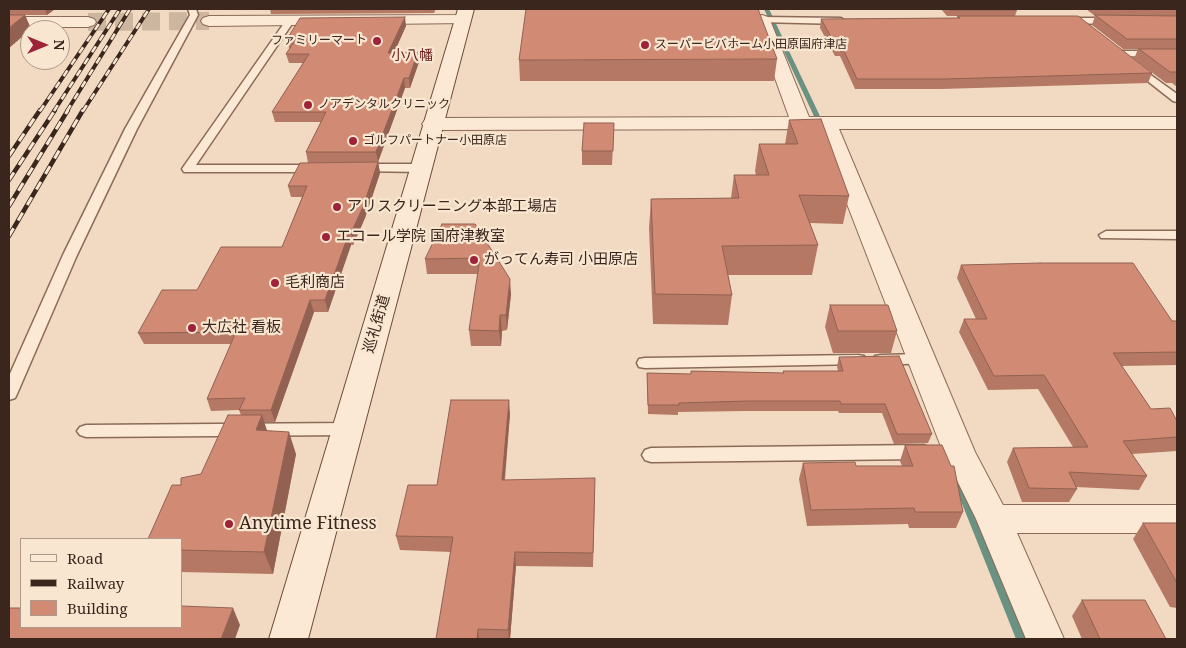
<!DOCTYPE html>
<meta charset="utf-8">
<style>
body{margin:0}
#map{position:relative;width:1186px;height:648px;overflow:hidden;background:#f1dac1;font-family:"Noto Serif",serif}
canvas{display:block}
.frame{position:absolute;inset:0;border:10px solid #3a261d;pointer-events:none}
.legend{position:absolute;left:20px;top:538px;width:162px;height:90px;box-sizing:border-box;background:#f8e6d1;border:1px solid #ac9989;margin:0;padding:6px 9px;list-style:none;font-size:15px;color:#3a261d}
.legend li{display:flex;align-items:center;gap:10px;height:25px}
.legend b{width:25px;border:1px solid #ac9989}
.north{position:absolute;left:20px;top:20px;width:50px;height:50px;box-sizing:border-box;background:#f8e6d1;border:1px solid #ac9989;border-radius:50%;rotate:90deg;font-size:14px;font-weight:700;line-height:20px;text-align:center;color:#3a261d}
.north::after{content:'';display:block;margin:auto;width:18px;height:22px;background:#9e2339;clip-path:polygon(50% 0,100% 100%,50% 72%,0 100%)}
</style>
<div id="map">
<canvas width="1186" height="648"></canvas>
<div class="frame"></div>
<ul class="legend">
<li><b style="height:6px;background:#fbe9d5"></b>Road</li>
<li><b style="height:6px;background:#3a261d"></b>Railway</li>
<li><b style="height:14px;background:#d18b74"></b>Building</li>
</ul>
<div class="north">N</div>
</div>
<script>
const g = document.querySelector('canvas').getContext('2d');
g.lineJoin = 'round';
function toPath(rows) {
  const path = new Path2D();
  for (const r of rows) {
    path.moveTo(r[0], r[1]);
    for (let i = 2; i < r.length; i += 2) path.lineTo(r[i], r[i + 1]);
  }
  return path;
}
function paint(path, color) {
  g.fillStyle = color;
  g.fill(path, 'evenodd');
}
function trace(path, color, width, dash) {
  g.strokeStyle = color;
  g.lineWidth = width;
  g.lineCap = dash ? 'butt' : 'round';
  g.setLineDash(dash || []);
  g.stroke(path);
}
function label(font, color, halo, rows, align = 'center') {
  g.font = font + ' "Noto Serif","Noto Sans JP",serif';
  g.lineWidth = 4.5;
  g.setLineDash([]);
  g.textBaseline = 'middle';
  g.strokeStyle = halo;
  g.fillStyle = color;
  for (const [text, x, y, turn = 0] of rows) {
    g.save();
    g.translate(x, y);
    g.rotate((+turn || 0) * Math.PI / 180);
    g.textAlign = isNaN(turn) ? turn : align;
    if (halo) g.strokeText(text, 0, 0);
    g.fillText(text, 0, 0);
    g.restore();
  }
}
paint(toPath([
 [764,9,769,9,819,114,823,127,822,128,820,129,817,127,813,114,764,9],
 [958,477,962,478,963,481,1028,639,1016,639,953,481,954,478,958,477]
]), '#6a9181');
trace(toPath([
 [88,22,209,21]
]), '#ccb6a0', 18, [18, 9]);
const lane = toPath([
 [188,9,196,9,198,15,137,129,77,255,17,394,15,398,9,400,9,376,63,255,125,129,190,15,188,9],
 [762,17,841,18,845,21,841,24,759,22,758,20,762,17],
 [290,18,294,21,196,165,317,165,323,169,321,172,184,172,182,169,184,166,287,19,290,18],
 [1064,18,1113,18,1117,21,1113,24,1061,23,1060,21,1064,18],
 [1118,51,1177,51,1177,57,1115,56,1115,52,1118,51],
 [1134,63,1177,94,1177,102,1173,101,1131,68,1129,66,1134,63],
 [360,164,421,164,427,168,421,172,356,171,354,168,360,164],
 [1106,231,1177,231,1177,239,1101,238,1099,235,1106,231],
 [922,354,928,355,930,359,928,363,881,365,875,364,873,360,875,356,881,355,922,354],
 [858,355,864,356,866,360,864,364,645,368,639,367,637,363,639,359,645,358,858,355],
 [347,423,353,425,356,429,353,433,347,435,86,437,80,435,77,431,80,427,86,425,347,423],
 [923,445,929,447,932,452,929,457,923,459,651,462,645,460,642,455,645,450,651,448,923,445]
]);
const street = toPath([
 [463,15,469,17,471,20,469,23,209,26,203,24,201,21,203,18,209,16,463,15],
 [762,15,768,17,770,20,809,117,1177,117,1177,129,839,129,975,452,1003,505,1177,505,1177,533,1017,533,1064,639,1026,639,976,519,943,452,818,129,432,130,425,128,422,124,425,120,432,118,789,117,754,20,756,17,762,15],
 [9,17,88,17,94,19,96,22,94,25,88,27,9,27,9,17]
]);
const secondary = toPath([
 [458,9,474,9,308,639,269,639,458,9]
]);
trace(lane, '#8b6a57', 3);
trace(street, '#8b6a57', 2);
trace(secondary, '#6d4b3a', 2);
paint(lane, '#fbe9d5');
paint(street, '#fbe9d5');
paint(secondary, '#fbe9d5');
const railFar1 = toPath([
 [40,111,109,9],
 [54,111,120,9],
 [67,111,130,9],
 [83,111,149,9]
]);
const rail = toPath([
 [9,156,40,110],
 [9,180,55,110],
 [9,206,68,110],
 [9,236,83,110]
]);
trace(railFar1, '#3a261d', 4);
trace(rail, '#3a261d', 4.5);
trace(railFar1, '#f8e6d1', 2.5, [7]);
trace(rail, '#f8e6d1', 3, [9]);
paint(toPath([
 [9,9,55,9,47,15,25,15,31,29,9,48],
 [270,9,436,9,434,13,271,14],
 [941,9,1016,9,1017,10,1015,16,1152,73,1148,83,941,89,855,89,840,56,835,56,820,28,821,19,957,18,957,16,947,16],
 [1086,9,1177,9,1177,87,1172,83,1166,83,1134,59,1138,49,1123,49,1092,25,1095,16],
 [406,26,394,52,418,52,419,62,410,88,405,88,378,162,308,163,306,152,321,122,275,122,272,112,303,63,289,63,286,54,290,48,289,48,287,39],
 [777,59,774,81,520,81,519,60],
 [789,120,849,196,843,224,810,223,818,245,812,275,728,275,732,295,728,325,653,324,649,228,651,199,731,198,734,175,756,175,755,171,759,144,785,144],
 [614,123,612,165,582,165,582,151],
 [378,162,380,173,365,218,353,245,351,245,328,312,314,312,275,422,264,422,267,431,296,454,273,574,181,572,181,485,201,474,241,415,239,410,211,411,207,399,231,344,144,344,138,333,197,290,282,247,302,197,291,197,288,186],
 [475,224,511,294,507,330,502,331,501,346,471,346,469,330,478,274,427,274,425,259],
 [961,265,1172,321,1177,321,1177,365,1122,366,1151,409,1177,421,1177,451,1132,454,1147,476,1139,490,1076,487,1077,489,1069,502,1022,502,1007,462,1013,448,1073,447,1038,389,988,390,959,332,964,319,976,319,957,278],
 [830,305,897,331,891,353,833,353,825,327],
 [839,357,932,434,928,443,894,444,882,413,839,413,838,411,746,411,678,412,678,415,648,414,647,373,691,374,691,371,783,373,783,371,838,371,837,366],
 [510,414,505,480,595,493,593,567,516,566,510,639,436,639,451,552,400,550,396,536,437,485],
 [905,445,963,512,956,528,909,528,908,524,807,526,799,479,803,463,856,466,902,466,900,461],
 [1143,523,1177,523,1177,608,1170,607,1133,539],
 [1082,600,1166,639,1082,639,1072,616]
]), '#b47864');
paint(toPath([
 [45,9,55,9,47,15],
 [25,15,31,29,9,48,9,28],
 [405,17,406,26,390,62,388,53],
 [418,52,419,62,410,88,409,78],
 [404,78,405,88,378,162,376,152],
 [378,162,380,173,365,218,353,245,351,233],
 [349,233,351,245,328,312,325,300],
 [510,279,511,294,507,330,506,315],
 [310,300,314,312,275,422,271,410],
 [500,315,502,331,501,346,499,331],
 [509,400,510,414,503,494,502,480],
 [262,415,269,437,256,430],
 [289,432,296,454,273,574,264,552],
 [515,552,516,566,510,639,509,639,508,630],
 [233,608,240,625,235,639,221,639],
 [478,629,479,639,477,639]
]), '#926151');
const building = toPath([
 [526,9,758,9,777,59,519,60,526,9],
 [948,9,1016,9,1017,10,949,10,948,9],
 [9,15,25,15,9,28,9,15],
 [1095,15,1177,16,1177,39,1127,39,1095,15],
 [958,16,1078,16,1152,73,944,79,857,79,842,47,837,47,821,19,960,18,958,16],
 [405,17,388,53,418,52,409,78,404,78,376,152,306,152,326,112,272,112,309,54,286,54,296,39,287,39,300,18,405,17],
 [1139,49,1177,49,1177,72,1170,72,1139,49],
 [821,119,849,196,799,195,818,245,722,246,732,295,655,294,651,199,739,198,734,175,769,175,759,144,798,144,789,120,821,119],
 [584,123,614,123,613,151,582,151,584,123],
 [378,162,363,207,351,233,349,233,325,300,310,300,271,410,239,410,245,398,207,399,236,332,138,333,162,290,197,290,221,247,282,247,307,186,288,186,300,163,378,162],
 [442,224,475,224,510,279,506,315,500,315,499,331,469,330,480,258,425,259,442,224],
 [1040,263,1133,263,1172,321,1177,321,1177,352,1113,353,1151,409,1170,408,1177,421,1177,437,1123,441,1147,476,1069,472,1077,489,1029,488,1013,448,1088,447,1044,375,994,376,964,319,987,319,961,265,1040,263],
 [830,305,888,305,897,331,838,331,830,305],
 [899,356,932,434,897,434,885,404,841,404,840,401,747,401,679,403,679,405,648,405,647,373,691,374,691,371,784,373,783,371,843,371,839,357,899,356],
 [451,400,509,400,502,480,595,478,593,553,515,552,508,630,478,629,477,639,436,639,453,537,396,536,408,485,437,485,451,400],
 [228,415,262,415,256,430,289,432,264,552,181,550,181,539,148,539,172,485,181,485,181,478,201,474,228,415],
 [905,445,942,445,951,466,954,466,963,512,915,512,914,508,811,510,803,463,855,462,856,466,913,466,905,445],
 [1143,523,1177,523,1177,583,1143,523],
 [1082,600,1145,600,1166,639,1100,639,1082,600],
 [181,606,233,608,221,639,9,639,9,608,21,608,21,627,181,627,181,606]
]);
paint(building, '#d18b74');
trace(building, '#926151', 1);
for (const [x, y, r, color] of [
 [377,41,5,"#9e2339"],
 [645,45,5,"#9e2339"],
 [308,105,5,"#9e2339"],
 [353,141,5,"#9e2339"],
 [337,207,5,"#9e2339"],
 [326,237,5,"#9e2339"],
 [474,260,5,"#9e2339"],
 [275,283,5,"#9e2339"],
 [192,328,5,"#9e2339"],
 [229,524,5,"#9e2339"]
]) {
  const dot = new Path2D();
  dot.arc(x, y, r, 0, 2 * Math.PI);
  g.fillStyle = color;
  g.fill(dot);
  trace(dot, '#f8e6d1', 2);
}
label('12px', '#3a261d', '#f8e6d1', [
 ["ファミリーマート",367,41,"right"],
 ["スーパービバホーム小田原国府津店",655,45],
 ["ノアデンタルクリニック",318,105],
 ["ゴルフパートナー小田原店",363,141]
], 'left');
label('14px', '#691c19', '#f8e6d1', [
 ["小八幡",412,56]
]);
label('15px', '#3a261d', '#f8e6d1', [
 ["アリスクリーニング本部工場店",347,207],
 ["エコール学院 国府津教室",336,237],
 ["がってん寿司 小田原店",484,260],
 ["毛利商店",285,283],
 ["大広社 看板",202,328]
], 'left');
label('15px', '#3a261d', '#f8e6d1', [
 ["巡礼街道",377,324,-74]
]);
label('18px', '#3a261d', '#f8e6d1', [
 ["Anytime Fitness",239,524]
], 'left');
</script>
